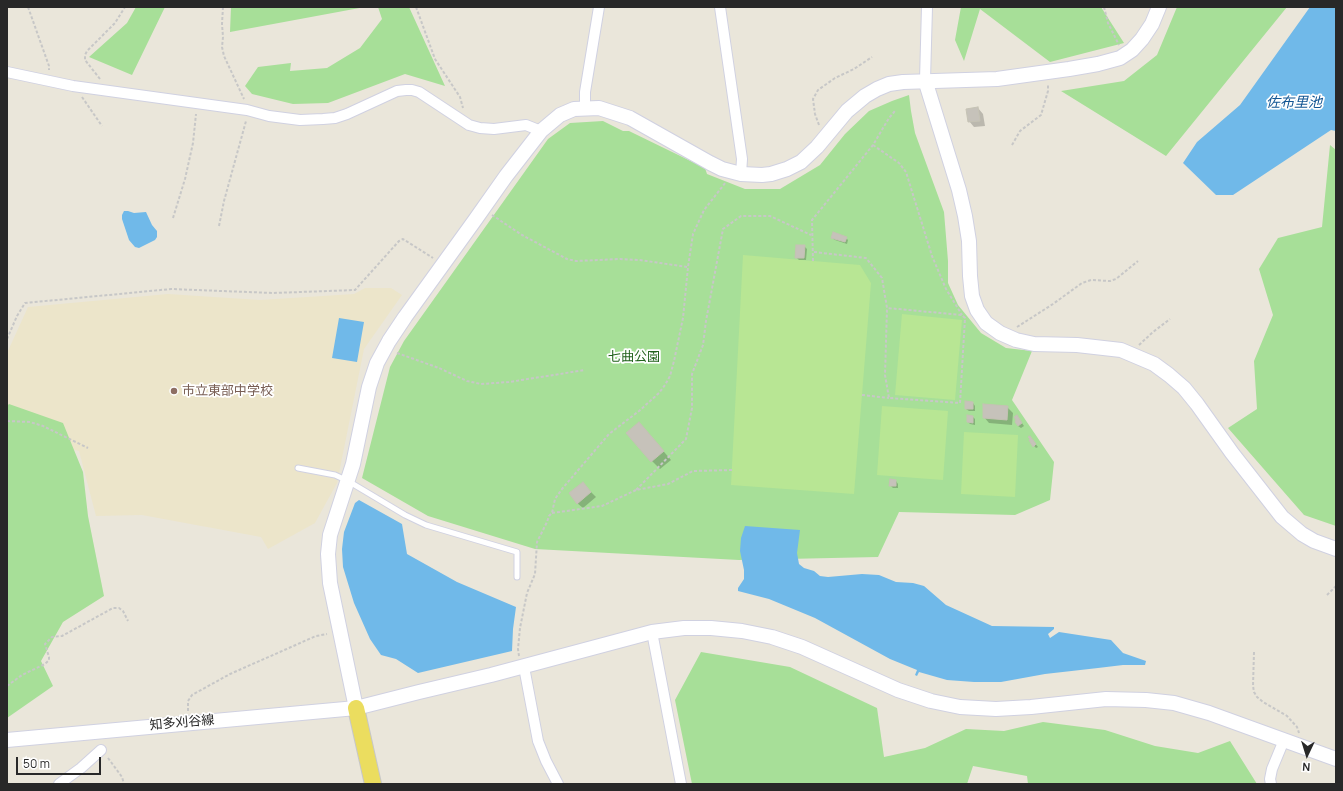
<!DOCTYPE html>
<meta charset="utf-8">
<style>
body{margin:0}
#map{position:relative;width:1343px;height:791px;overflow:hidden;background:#eae6da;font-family:Manrope,sans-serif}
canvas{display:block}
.frame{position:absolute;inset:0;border:8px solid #282828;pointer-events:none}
.north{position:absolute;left:1287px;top:735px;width:40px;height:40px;-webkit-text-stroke:3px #fff;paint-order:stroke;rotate:184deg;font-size:11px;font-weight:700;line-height:16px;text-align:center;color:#282828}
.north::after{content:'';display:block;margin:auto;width:14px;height:18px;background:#282828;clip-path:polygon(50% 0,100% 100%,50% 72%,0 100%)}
.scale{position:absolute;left:16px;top:757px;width:85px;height:18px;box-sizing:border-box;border:2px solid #282828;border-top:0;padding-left:5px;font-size:12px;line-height:14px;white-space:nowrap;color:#282828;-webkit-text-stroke:3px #fff;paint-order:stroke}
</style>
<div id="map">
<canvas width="1343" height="791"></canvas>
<div class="frame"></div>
<div class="north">N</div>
<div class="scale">50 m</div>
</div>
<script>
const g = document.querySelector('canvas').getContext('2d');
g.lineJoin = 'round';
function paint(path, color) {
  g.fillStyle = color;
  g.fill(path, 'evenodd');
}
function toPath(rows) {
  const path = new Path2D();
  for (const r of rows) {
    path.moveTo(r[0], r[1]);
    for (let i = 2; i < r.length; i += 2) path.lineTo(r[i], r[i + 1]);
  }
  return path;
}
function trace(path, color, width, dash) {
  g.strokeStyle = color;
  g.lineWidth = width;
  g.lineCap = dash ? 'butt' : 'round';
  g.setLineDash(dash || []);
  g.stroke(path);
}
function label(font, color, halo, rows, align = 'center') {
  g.font = font + ' Manrope,"Noto Sans JP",sans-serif';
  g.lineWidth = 3.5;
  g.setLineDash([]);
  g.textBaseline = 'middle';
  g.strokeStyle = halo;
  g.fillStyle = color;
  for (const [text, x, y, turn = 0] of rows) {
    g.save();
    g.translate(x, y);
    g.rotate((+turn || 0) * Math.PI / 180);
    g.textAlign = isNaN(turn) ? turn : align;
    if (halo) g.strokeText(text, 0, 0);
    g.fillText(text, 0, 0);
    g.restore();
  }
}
paint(toPath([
 [365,288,391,288,402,295,364,349,337,483,315,523,268,549,261,537,142,515,96,516,79,451,7,432,7,353,28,307,168,294,260,300,354,294]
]), '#ece5ca');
paint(toPath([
 [136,7,165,7,132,75,89,57,127,23],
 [231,7,365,7,230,32],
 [378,7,409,7,445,86,405,74,328,103,293,104,252,94,245,86,258,67,291,63,290,71,327,68,360,48,382,19],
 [961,7,1101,7,1124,43,1050,62,980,9,964,61,955,40],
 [1177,7,1287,7,1166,156,1061,91,1124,81,1157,55],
 [909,95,911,111,915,133,944,212,948,261,948,283,958,305,981,333,1006,348,1032,351,1012,400,1054,462,1050,500,1015,515,899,512,878,557,739,560,535,549,428,516,362,478,390,367,404,341,548,139,570,123,603,121,623,131,629,131,705,168,707,174,745,189,780,189,820,165,845,134,869,111,892,101],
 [1330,145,1336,150,1336,526,1304,515,1228,428,1257,409,1254,361,1273,315,1259,269,1278,238,1322,227],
 [9,404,63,423,83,472,88,516,104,596,63,622,41,661,53,686,7,718,7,406],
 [701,652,790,667,877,708,884,757,925,748,966,729,1004,731,1043,722,1105,730,1155,746,1198,753,1230,741,1257,784,1028,784,1027,776,973,766,967,784,692,784,675,700]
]), '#a7df98');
paint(toPath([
 [743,255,860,265,871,283,854,494,731,485],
 [902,314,962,320,955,400,895,395],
 [882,406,948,411,943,480,877,475],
 [964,432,1018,435,1015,497,961,494]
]), '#b8e694');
paint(toPath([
 [1310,7,1336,7,1336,131,1331,130,1233,195,1216,195,1183,163,1197,142,1240,105],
 [124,211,128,211,134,213,146,212,152,225,157,231,157,237,155,240,139,248,135,247,129,240,122,219,122,215],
 [339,318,364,322,357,362,332,358],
 [359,500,402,524,407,554,457,582,516,607,513,629,512,651,418,673,396,659,381,655,370,639,354,603,343,567,342,549,344,532,355,503],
 [745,526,800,530,797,553,799,564,804,568,814,571,820,576,828,577,862,574,879,575,896,582,913,583,924,586,946,605,992,626,1054,627,1054,629,1048,634,1050,638,1059,632,1111,640,1123,653,1146,661,1145,665,1123,665,1098,668,1045,674,1001,682,974,682,947,680,919,672,917,676,915,675,917,670,890,659,815,618,769,599,738,591,738,588,744,579,744,570,740,551,741,538]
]), '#70b9e9');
paint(toPath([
 [978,108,983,114,985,126,974,127,969,121],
 [832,238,846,238,848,240,847,244,835,240],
 [804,246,807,249,806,260,799,260,796,257],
 [973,403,975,406,975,411,969,411,966,409],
 [1007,407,1013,413,1012,425,989,423,984,417],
 [1017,416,1024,426,1021,428,1018,426],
 [973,417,975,419,975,425,970,424,968,422],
 [647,432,671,460,660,469,652,461],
 [1030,437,1038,447,1036,448,1030,441],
 [896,481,898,484,898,488,893,488,890,485],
 [588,489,596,497,583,508,577,503]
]), '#0003');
const building = toPath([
 [978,107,980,121,968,122,966,109,978,107],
 [833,232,847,237,845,242,831,238,833,232],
 [796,245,805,245,804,258,795,258,796,245],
 [965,401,973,402,973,409,965,409,965,401],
 [983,404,1008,406,1007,420,983,418,983,404],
 [967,415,973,416,973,423,967,422,967,415],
 [1017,415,1022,423,1018,426,1015,422,1016,420,1014,417,1017,415],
 [639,422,664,451,651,462,626,433,639,422],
 [1030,436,1036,444,1033,447,1029,440,1030,439,1028,437,1030,436],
 [890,479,896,480,896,486,889,486,890,479],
 [583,482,591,492,577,504,569,493,583,482]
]);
paint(building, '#c6c2ba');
trace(building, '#c5c2b4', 1);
const lane = toPath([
 [298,468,335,475,348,481,405,515,426,525,517,552,517,577]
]);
const street = toPath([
 [720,7,742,159,741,174],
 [7,72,73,86,247,110,269,116,300,120,323,119,335,118,347,114,397,91,406,90,412,90,419,92,469,125,480,128,494,129,526,125,541,131],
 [925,80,927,7],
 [585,108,585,92,599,7],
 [652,632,681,784],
 [524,667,538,741,546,761,558,784],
 [59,784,81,768,101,750],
 [1271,784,1270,779,1272,769,1284,740]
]);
const secondary = toPath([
 [925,80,959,190,965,216,969,241,970,276,972,296,977,310,986,323,1000,333,1016,340,1034,344,1077,345,1121,350,1154,364,1169,375,1184,388,1197,404,1232,453,1282,517,1302,534,1314,541,1336,549],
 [356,708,330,583,328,554,330,535,353,464,369,387,377,363,389,341,405,317,475,220,506,176,541,131,560,115,574,109,599,108,630,118,710,163,722,169,741,174,762,175,771,174,787,169,801,162,817,147,847,111,865,96,877,89,889,84,903,82,997,79,1069,69,1098,64,1120,58,1132,50,1142,39,1152,24,1159,7],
 [7,740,356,708,419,692,491,675,652,632,684,628,711,628,742,631,772,637,802,647,898,690,931,701,960,707,996,709,1031,707,1106,699,1146,700,1174,703,1209,713,1336,759]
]);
const primary = toPath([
 [356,708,373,784]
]);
trace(lane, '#d0d1e1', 7);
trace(street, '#d0d1e1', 12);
trace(secondary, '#d0d1e1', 16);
trace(primary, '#c7c7c7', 18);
trace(toPath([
 [28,7,49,66,49,70],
 [223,7,222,24,223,37,222,47,224,56,244,99],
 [416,7,435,59,460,97,463,108],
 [1104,7,1108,23,1119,45],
 [100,79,85,60,85,55,87,51,115,23,125,7],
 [82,97,102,126],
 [819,125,815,114,813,99,818,90,835,78,854,69,872,57],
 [873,145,899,163,906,172,932,256,946,289,962,315],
 [1012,145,1020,131,1041,115,1048,91,1048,84],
 [492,215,522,235,567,259,576,261,620,259,640,260,687,267],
 [173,218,185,179,193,143,196,114],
 [219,226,224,201,246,121],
 [814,252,866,258,882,278,887,308,885,375,889,398,960,403,965,318,962,315,887,308],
 [813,261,812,220,873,145,889,118,895,111],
 [1017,327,1053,304,1082,283,1091,280,1110,281,1116,279,1138,261],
 [7,339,17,316,25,303,171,289,273,293,355,290,399,241,403,239,433,258],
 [1139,345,1153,332,1170,319],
 [397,353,439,368,467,381,481,384,509,382,585,370],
 [862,395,889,398],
 [7,421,30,422,43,426,88,448],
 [732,470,693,471,668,484,636,490,686,439,692,408,692,374,703,345,706,321,723,229,741,216,770,216,811,235],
 [552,513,602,506,636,490],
 [1327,595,1336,586],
 [1254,652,1253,686,1254,692,1257,697,1263,702,1287,716,1297,727,1299,733],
 [519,656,518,649,520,628,527,593,535,574,537,542,547,522,549,516,552,513,555,499,562,489,609,434,639,411,659,393,665,385,670,376,674,361,683,318,688,267,693,234,704,210,726,182],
 [7,686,22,675,45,664,49,660,49,657,45,644,52,637,62,636,113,608,119,608,123,611,128,621],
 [188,711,188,701,192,695,230,674,316,636,327,634],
 [108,758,122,777,124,784]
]), '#c7c7c7', 2, [3, 2]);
trace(lane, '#fff', 5);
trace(street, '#fff', 10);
trace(secondary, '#fff', 14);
trace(primary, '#ebdd5f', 16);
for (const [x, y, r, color] of [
 [174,391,4,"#8d6e63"]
]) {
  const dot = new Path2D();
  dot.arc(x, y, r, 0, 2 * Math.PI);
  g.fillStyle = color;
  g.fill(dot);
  trace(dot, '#fff', 1.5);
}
label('13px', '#21621c', '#fff', [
 ["七曲公園",634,357]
]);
label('13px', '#785e54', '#fff', [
 ["市立東部中学校",182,391]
], 'left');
label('13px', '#282828', '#fff', [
 ["知多刈谷線",182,723,-5]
]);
label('italic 14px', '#125593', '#fff', [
 ["佐布里池",1294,103]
]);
</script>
